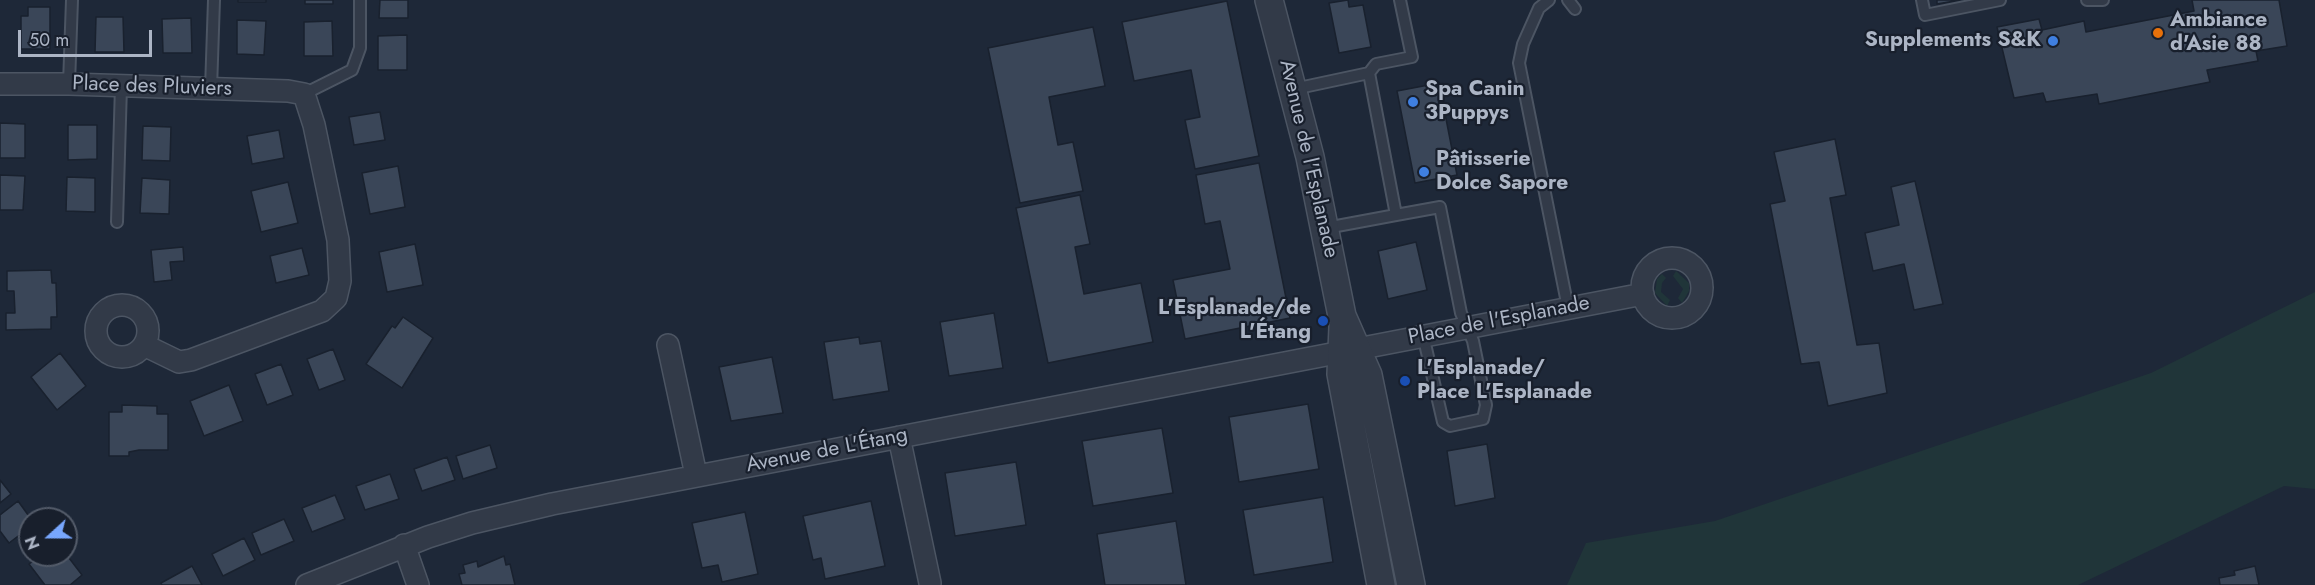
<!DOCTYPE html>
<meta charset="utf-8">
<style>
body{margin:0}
#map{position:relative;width:2315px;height:585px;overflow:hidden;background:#1e2838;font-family:Jost,sans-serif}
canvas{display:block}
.north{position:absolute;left:18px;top:507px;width:60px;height:60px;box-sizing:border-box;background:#181f2c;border:2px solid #535b69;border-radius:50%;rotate:249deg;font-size:16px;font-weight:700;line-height:24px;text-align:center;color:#acb5c5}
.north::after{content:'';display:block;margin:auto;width:21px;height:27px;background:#78a7fe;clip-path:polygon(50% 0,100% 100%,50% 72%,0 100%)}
.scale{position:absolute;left:18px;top:30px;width:134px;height:27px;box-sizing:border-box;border:3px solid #acb5c5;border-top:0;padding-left:8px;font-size:18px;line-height:21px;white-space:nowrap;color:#acb5c5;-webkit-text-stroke:4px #181f2c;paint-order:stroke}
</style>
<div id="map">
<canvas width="2315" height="585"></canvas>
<div class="north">N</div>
<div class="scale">50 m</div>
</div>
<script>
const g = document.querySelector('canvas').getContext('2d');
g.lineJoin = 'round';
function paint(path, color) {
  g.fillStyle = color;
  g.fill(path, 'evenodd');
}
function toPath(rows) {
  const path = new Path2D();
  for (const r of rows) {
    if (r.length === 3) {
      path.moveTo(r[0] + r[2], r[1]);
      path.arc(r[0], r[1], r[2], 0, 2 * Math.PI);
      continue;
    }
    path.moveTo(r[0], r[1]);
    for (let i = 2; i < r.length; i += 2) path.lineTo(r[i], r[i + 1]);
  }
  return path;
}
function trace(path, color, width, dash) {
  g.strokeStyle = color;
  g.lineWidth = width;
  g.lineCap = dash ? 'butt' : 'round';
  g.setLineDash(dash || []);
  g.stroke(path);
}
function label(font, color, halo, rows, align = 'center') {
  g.font = font + ' Jost,sans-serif';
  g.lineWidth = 4.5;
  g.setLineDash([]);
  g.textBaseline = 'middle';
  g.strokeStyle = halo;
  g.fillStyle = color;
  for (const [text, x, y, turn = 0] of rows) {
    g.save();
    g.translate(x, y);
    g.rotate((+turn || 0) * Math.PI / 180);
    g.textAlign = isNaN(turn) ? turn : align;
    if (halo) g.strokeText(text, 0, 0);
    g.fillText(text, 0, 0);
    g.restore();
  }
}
paint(toPath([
 [1676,271,1689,283,1689,291,1682,303,1678,298,1683,289,1673,276],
 [1662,274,1666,278,1662,283,1661,292,1670,300,1667,306,1655,293,1657,279],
 [2315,292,2315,489,2284,486,2078,585,1567,585,1586,543,1715,521,2151,373]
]), '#203539');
const building = toPath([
 [238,0,266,0,266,2,238,2,238,0],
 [305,0,333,0,333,4,305,4,305,0],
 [380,0,408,0,408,18,379,18,380,0],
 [1348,0,1349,7,1363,5,1371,47,1339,53,1329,3,1348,0],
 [1937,0,1960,0,1937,4,1937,0],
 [2192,0,2279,0,2287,46,2256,51,2258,61,2207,70,2210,82,2099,104,2097,94,2046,102,2043,93,2014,98,1997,27,2039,19,2042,30,2084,21,2086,32,2194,11,2192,0],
 [1227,1,1259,156,1195,169,1185,120,1200,117,1191,70,1134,81,1122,22,1227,1],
 [28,7,50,7,50,49,21,49,21,16,28,16,28,7],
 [96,17,123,17,124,52,95,52,96,17],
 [191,18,192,53,163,53,162,19,191,18],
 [237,20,266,21,264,55,237,54,237,20],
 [332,21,333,56,304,56,304,22,332,21],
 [1093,27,1105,86,1049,97,1058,145,1073,142,1083,191,1020,203,988,48,1093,27],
 [407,35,407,70,378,70,378,36,407,35],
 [1439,83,1457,175,1415,183,1397,91,1439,83],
 [380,112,385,140,354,145,349,117,380,112],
 [0,123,25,124,25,158,0,158,0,123],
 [68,125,97,125,97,159,68,160,68,125],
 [143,126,171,127,170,161,142,160,143,126],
 [279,130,284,158,252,164,247,136,279,130],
 [1835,139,1846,195,1830,198,1857,345,1879,343,1887,393,1828,406,1819,362,1801,364,1770,204,1785,201,1774,152,1835,139],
 [1259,163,1290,318,1185,339,1173,280,1230,269,1220,221,1205,224,1196,175,1259,163],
 [398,166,405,207,370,214,362,173,398,166],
 [0,175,25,176,23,210,0,210,0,175],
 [67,177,95,178,95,212,66,211,67,177],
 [142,178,170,180,169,214,140,213,142,178],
 [1915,181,1943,304,1914,310,1904,264,1873,271,1865,233,1899,225,1891,187,1915,181],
 [288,182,298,223,261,232,251,191,288,182],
 [1080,195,1090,244,1075,247,1084,294,1141,283,1153,342,1048,363,1016,208,1080,195],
 [1416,242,1427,290,1388,299,1378,251,1416,242],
 [415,244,423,285,387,292,379,252,415,244],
 [183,247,184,261,170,262,172,280,154,282,151,250,183,247],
 [302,248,309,275,276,283,270,256,302,248],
 [51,270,52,283,56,283,57,317,51,317,51,329,6,330,6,313,15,313,14,291,7,291,7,271,51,270],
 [994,313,1003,368,949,376,940,322,994,313],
 [403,317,433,338,402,388,366,364,392,326,395,328,403,317],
 [859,337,860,344,881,341,889,391,833,400,824,342,859,337],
 [333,349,345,380,319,390,307,359,333,349],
 [60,353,86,386,57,410,31,377,60,353],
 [772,357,783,413,731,421,719,367,772,357],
 [281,364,293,395,267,405,255,374,281,364],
 [229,385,243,421,204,436,190,401,229,385],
 [1308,404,1319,469,1239,482,1229,417,1308,404],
 [122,405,157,406,157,414,168,414,168,450,139,450,129,452,129,456,109,456,109,412,122,412,122,405],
 [1162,428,1173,493,1093,506,1082,441,1162,428],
 [1487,444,1495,498,1455,506,1447,451,1487,444],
 [490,445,497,468,463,479,456,456,490,445],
 [447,457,455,480,422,491,414,469,447,457],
 [1016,462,1026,525,955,536,945,473,1016,462],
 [390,474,399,499,365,510,356,486,390,474],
 [0,480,11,494,0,503,0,480],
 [335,495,345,519,312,532,302,508,335,495],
 [1323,497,1333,562,1254,575,1243,510,1323,497],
 [18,501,31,519,30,527,9,543,0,531,0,515,18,501],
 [871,501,885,566,825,579,821,558,813,560,803,516,871,501],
 [745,512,758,574,722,582,718,565,702,568,692,523,745,512],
 [284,519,294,541,261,555,252,533,284,519],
 [1176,521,1186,585,1105,585,1097,534,1176,521],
 [244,538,255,560,223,576,212,554,244,538],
 [66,554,82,575,70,585,45,585,29,564,42,555,66,554],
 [504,556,506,565,510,564,515,585,462,585,459,574,465,573,463,565,477,561,478,567,504,556],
 [192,566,202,585,162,585,161,583,192,566],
 [2255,566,2259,585,2220,585,2219,578,2235,575,2234,571,2255,566]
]);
paint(building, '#3a4658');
trace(building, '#19212e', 1.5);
const service = toPath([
 [1549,0,1539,8,1523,44,1519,63,1568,308],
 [1568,0,1575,9],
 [1922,0,1925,15,2000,0],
 [2087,0,2103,0],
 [1369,73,1376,64,1412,57,1400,0],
 [69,84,72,0],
 [211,89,214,0],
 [1294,89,1369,73,1396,215,1326,228],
 [304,94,352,70,360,48,360,0],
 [1396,215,1440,207,1461,313,1473,341,1486,405,1483,419,1450,426,1443,422,1423,335],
 [117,222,121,86]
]);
const minor = toPath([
 [0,84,69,84,288,91,304,94,314,125,338,240,340,281,336,298,322,311,191,360,179,362,144,345],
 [1672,288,30],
 [122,331,26],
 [668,345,696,475],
 [899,437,930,583],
 [404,545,418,585],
 [307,585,428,537,472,523,552,504,1643,294]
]);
const tertiary = toPath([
 [1269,0,1310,157,1342,316,1368,375,1411,585],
 [1343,327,1341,374,1381,585]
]);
trace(service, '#4c5563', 14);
trace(minor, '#4c5563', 24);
trace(tertiary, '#4c5563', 30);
trace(service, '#323a48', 10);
trace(minor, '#323a48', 21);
trace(tertiary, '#323a48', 27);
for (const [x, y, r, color] of [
 [2158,33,6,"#e8710a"],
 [2053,41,6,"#3f7fe0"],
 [1413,102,6,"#3f7fe0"],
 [1424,172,6,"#3f7fe0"],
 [1323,321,6,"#1a4fb4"],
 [1405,381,6,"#1a4fb4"]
]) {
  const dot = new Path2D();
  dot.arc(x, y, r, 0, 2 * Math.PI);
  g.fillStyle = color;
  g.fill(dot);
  trace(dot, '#181f2c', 2);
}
label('bold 21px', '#acb5c5', '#181f2c', [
 ["Ambiance",2170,21],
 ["d'Asie 88",2170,45],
 ["Supplements S&K",2041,41,"right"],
 ["Spa Canin",1425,90],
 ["3Puppys",1425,114],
 ["Pâtisserie",1436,160],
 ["Dolce Sapore",1436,184],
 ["L'Esplanade/de",1311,309,"right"],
 ["L'Étang",1311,333,"right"],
 ["L'Esplanade/",1417,369],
 ["Place L'Esplanade",1417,393]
], 'left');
label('21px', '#acb5c5', '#181f2c', [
 ["Place des Pluviers",152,87,2],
 ["Avenue de l'Esplanade",1308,159,77],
 ["Place de l'Esplanade",1499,321,-11],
 ["Avenue de L'Étang",827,451,-11]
]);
</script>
